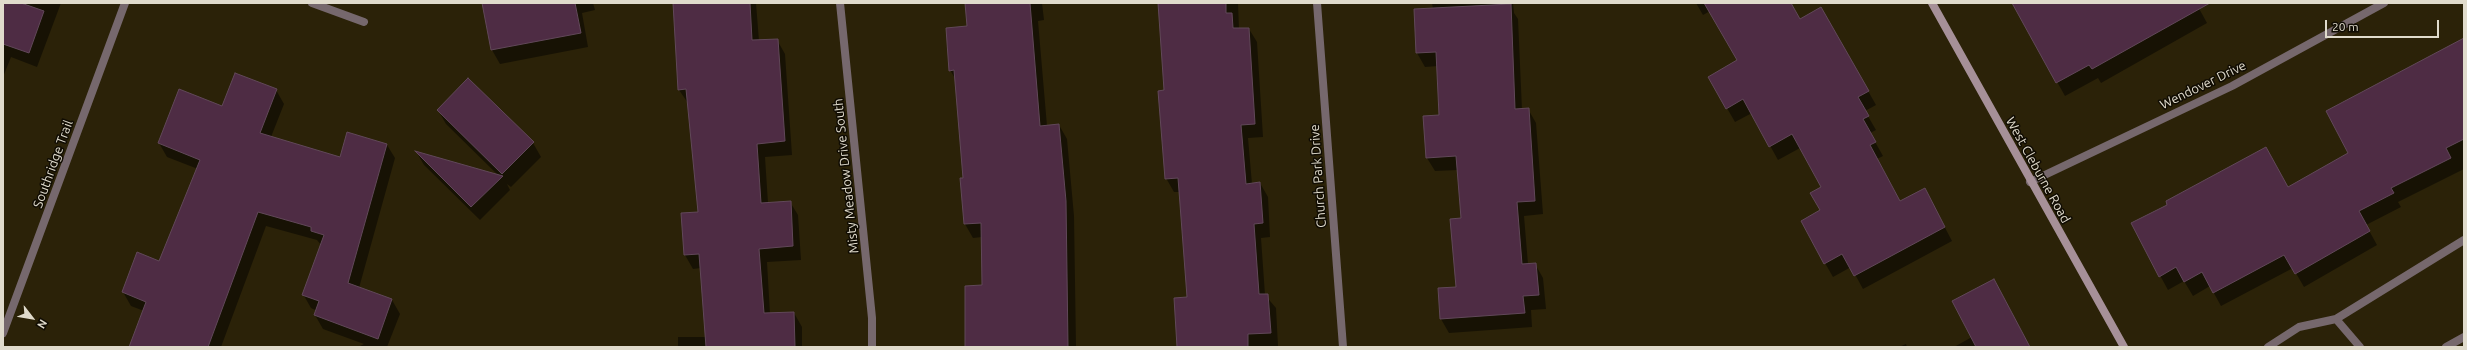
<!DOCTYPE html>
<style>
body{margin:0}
#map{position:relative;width:2467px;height:350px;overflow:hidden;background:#2b2208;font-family:Ubuntu,sans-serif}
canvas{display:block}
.frame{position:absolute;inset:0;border:4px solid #e0dbcc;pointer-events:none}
.north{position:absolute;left:12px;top:298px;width:40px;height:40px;-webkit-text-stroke:3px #100c03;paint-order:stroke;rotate:121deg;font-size:11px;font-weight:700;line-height:16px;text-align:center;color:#e0dbcc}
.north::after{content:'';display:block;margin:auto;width:14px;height:18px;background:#e0dbcc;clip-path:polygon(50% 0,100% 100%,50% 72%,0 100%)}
.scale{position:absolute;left:2325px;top:20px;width:114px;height:18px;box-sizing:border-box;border:2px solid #e0dbcc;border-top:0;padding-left:5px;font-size:12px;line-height:14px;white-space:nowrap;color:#e0dbcc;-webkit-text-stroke:3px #100c03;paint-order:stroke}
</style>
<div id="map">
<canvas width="2467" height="350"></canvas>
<div class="frame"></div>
<div class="north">N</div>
<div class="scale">20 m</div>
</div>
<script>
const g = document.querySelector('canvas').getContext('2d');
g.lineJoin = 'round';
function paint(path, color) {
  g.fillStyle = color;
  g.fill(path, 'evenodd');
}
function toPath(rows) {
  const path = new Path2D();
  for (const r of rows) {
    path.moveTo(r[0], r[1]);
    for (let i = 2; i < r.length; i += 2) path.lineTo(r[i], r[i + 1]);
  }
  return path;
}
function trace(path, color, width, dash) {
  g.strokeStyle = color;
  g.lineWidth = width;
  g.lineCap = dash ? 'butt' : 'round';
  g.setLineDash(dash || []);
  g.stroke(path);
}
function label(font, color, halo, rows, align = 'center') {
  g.font = font + ' Ubuntu,sans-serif';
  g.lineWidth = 3;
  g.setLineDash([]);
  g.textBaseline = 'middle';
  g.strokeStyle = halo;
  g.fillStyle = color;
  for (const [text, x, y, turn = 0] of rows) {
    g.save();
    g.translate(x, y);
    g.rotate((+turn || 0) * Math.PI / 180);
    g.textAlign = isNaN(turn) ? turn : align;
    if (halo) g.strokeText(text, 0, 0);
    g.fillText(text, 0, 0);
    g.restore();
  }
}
paint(toPath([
 [3,3,61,3,37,67,11,57,3,77],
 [483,3,593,3,595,10,582,13,588,47,500,64,492,50],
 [673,3,756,3,759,41,777,40,785,54,792,155,765,157,768,203,790,202,798,215,801,260,767,262,770,314,794,313,802,327,802,347,678,347,678,337,707,337,701,268,693,269,685,255,699,213,688,103,679,90],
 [966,3,1042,3,1044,20,1038,21,1047,126,1059,125,1067,139,1074,216,1076,347,965,347,983,286,982,237,973,238,965,224,964,179,956,80,950,70,968,27],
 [1159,3,1238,3,1239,29,1249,29,1257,42,1263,137,1248,138,1252,184,1260,183,1268,197,1270,237,1261,238,1265,295,1276,308,1278,346,1178,347,1188,298,1181,192,1174,192,1166,178,1165,91],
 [1432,3,1513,3,1514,13,1518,19,1522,110,1528,109,1536,123,1543,214,1524,216,1528,264,1535,264,1543,278,1546,309,1531,310,1532,327,1449,333,1441,319,1439,289,1457,288,1462,219,1458,170,1435,171,1427,158,1440,116,1438,66,1425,67,1417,53,1433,9],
 [1696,3,1791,3,1800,20,1821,8,1876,105,1865,111,1876,130,1870,133,1883,156,1877,159,1900,202,1932,203,1952,241,1863,289,1851,267,1833,277,1825,263,1821,211,1822,188,1800,148,1778,160,1752,113,1735,122,1709,77,1738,61,1710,11,1703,15],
 [2013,3,2196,3,2207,23,2101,83,2098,78,2065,96],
 [2464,58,2464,169,2398,202,2401,207,2366,225,2377,245,2304,287,2293,268,2221,306,2210,286,2193,296,2184,281,2168,290,2132,224,2288,189,2349,154],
 [468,79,533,143,541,157,511,187,507,184,510,190,480,220,424,165,417,153,499,176,446,124,438,110],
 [276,90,284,104,271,137,341,158,387,145,395,158,359,288,392,300,400,314,387,347,358,347,364,344,323,329,315,315,317,311,311,308,303,294,321,245,317,240,266,226,221,347,130,347,144,311,131,306,123,292,160,262,198,169,167,157,159,143,223,108],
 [1972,337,2030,347,1954,347],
 [1906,344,1907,347,1899,347]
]), '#0007');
const building = toPath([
 [3,3,21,3,44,11,29,53,3,44,3,3],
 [482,3,575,3,581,33,491,50,482,3],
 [673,3,750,3,752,40,778,39,785,141,757,144,761,203,791,201,793,246,759,249,764,313,794,312,795,347,706,347,699,254,684,255,681,213,698,212,686,89,678,90,673,3],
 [965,3,1030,3,1040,126,1059,124,1066,201,1068,347,965,347,965,286,982,285,981,223,964,224,960,178,963,178,954,70,949,71,946,28,967,26,965,3],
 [1158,3,1226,3,1226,13,1232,13,1233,28,1249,28,1255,124,1241,125,1246,184,1260,182,1263,223,1254,224,1259,294,1268,294,1271,333,1248,334,1248,347,1177,347,1174,298,1187,297,1178,178,1165,179,1158,91,1164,90,1158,3],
 [1704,3,1791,3,1800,19,1821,7,1869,91,1858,97,1869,116,1863,119,1876,142,1870,145,1900,201,1925,188,1945,227,1854,276,1842,254,1824,264,1801,221,1820,210,1810,193,1821,187,1792,134,1769,147,1743,99,1726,109,1708,77,1737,60,1704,3],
 [2012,3,2210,3,2092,69,2089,65,2056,83,2012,3],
 [1511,4,1515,109,1529,108,1535,201,1517,202,1522,264,1536,263,1539,295,1523,296,1525,313,1440,319,1438,288,1456,287,1450,219,1461,218,1456,156,1426,158,1423,116,1439,115,1436,52,1416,53,1414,9,1511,4],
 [2464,38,2464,139,2446,148,2451,158,2391,188,2394,193,2359,211,2370,231,2295,274,2284,255,2213,293,2202,272,2184,282,2176,267,2159,277,2131,223,2167,205,2166,201,2266,147,2288,187,2348,153,2326,111,2464,38],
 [235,73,277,89,260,133,340,157,347,132,387,144,348,283,392,299,378,339,314,315,319,301,302,295,324,235,311,231,311,227,258,212,208,347,129,347,146,302,122,292,137,252,159,261,200,160,158,143,179,89,222,106,235,73],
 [468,78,534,142,502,174,437,110,468,78],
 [415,151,503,176,471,207,415,151],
 [1994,279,2030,347,1976,347,1952,301,1994,279]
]);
paint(building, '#4e2c44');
trace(building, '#614859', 1);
trace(toPath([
 [2336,319,2360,347],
 [2268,347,2299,327,2336,319,2464,240],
 [2446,347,2464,337]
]), '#76686d', 8);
trace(toPath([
 [312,3,364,22],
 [840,3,872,318,872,347],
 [1317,3,1343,347],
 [2030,182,2232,86,2384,3],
 [3,333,125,3]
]), '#76686d', 8);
trace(toPath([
 [1932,3,2124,347]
]), '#a69098', 8);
label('13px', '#e0dbcc', '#100c03', [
 ["Wendover Drive",2203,85,-26],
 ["Southridge Trail",53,164,-70],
 ["West Cleburne Road",2038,170,61],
 ["Misty Meadow Drive South",846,176,-96],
 ["Church Park Drive",1318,176,-94]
]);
</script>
